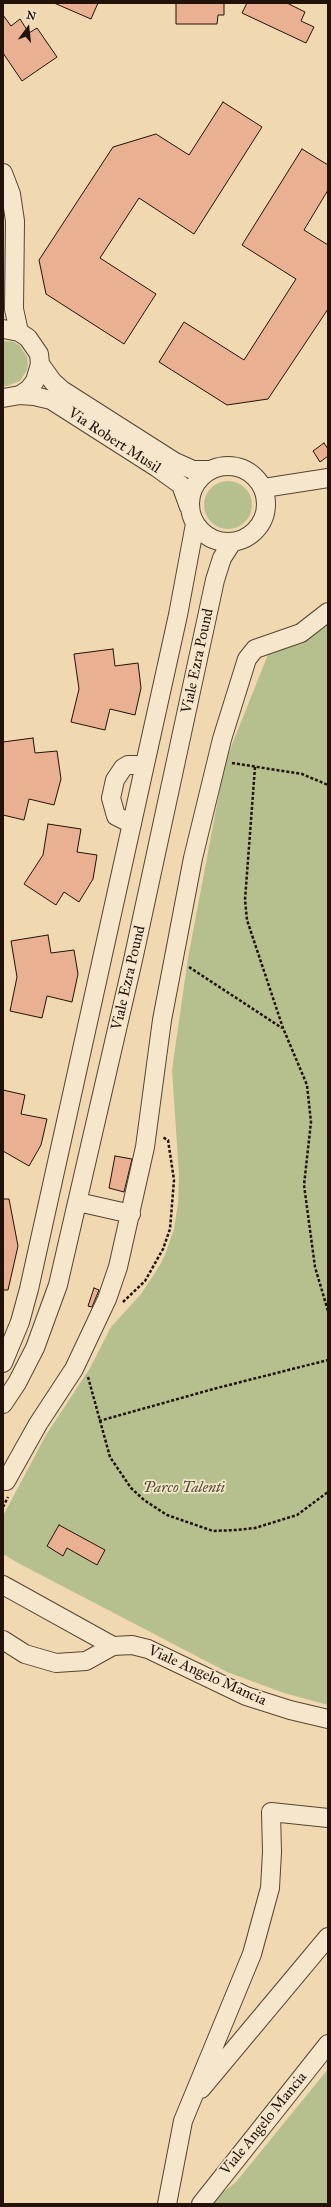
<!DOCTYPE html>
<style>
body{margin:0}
#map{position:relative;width:331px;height:2207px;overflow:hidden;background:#f0d9b1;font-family:"IM FELL Great Primer",serif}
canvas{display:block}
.frame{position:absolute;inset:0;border:4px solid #221209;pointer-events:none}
.north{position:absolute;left:8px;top:8px;width:40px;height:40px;-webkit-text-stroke:3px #f5e6cc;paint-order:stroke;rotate:15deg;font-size:11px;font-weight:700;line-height:16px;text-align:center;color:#221209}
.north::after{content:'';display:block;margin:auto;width:14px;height:18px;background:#221209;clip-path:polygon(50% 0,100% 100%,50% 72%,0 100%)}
</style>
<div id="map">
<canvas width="331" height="2207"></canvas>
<div class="frame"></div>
<div class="north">N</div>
</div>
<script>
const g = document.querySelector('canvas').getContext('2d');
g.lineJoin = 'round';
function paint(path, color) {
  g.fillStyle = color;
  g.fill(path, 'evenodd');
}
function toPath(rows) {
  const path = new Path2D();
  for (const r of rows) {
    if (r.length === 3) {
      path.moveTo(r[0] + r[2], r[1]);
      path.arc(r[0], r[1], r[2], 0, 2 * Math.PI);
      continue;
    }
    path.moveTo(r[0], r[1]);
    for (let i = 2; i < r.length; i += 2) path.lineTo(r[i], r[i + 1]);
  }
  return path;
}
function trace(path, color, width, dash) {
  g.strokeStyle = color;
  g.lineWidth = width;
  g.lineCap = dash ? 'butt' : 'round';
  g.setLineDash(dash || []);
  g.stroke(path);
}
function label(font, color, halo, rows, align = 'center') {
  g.font = font + ' "IM FELL Great Primer",serif';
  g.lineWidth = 3.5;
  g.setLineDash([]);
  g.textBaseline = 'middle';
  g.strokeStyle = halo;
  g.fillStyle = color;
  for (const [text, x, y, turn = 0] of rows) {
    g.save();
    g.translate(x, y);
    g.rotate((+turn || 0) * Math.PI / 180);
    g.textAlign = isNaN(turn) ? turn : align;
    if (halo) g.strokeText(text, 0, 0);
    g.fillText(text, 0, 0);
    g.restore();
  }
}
paint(toPath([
 [3,341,14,342,20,346,27,357,28,364,27,370,20,381,7,386,3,386],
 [228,505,24],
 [328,623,328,1705,284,1693,227,1672,18,1563,3,1554,3,1516,46,1435,90,1368,111,1327,141,1294,160,1265,166,1252,174,1229,178,1203,179,1175,172,1070,188,958,225,762,269,652],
 [328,2069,328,2204,208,2204,236,2182]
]), '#b6c08e');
const building = toPath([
 [54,3,98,3,91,19,54,3],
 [176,3,224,3,224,15,218,15,217,24,176,24,176,3],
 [247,3,287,3,305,12,301,21,314,27,306,43,242,13,247,3],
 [3,15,11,26,20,19,29,33,37,28,57,57,22,81,3,53,3,15],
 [223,102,262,127,194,234,139,198,100,258,156,294,124,344,46,294,39,260,113,147,156,134,189,155,223,102],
 [302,149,328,165,328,190,304,230,328,245,328,309,268,399,227,405,159,362,184,322,244,360,296,279,242,245,302,149],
 [324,443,328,449,328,456,320,462,313,451,324,443],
 [113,649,115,666,138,663,141,688,135,715,110,709,105,730,71,722,79,689,74,654,113,649],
 [33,738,35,753,57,751,61,779,54,805,29,799,24,820,3,815,3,742,33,738],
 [48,824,81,829,77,852,97,855,93,879,79,902,64,892,56,905,24,884,43,855,48,824],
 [48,935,51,953,74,950,78,974,72,1002,47,996,42,1018,10,1011,17,977,11,941,48,935],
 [3,1090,25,1095,21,1114,47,1119,41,1145,29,1166,3,1151,3,1090],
 [115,1156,132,1159,124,1192,109,1188,115,1156],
 [3,1199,9,1199,18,1246,8,1290,3,1290,3,1199],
 [94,1288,99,1290,92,1307,88,1306,94,1288],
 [59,1525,105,1550,97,1565,67,1548,63,1556,47,1546,59,1525]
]);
paint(building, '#e9b091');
trace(building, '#221209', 1);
const minor = toPath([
 [3,173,11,194,15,221,14,309,19,332],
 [3,329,19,332,28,338,39,354,40,364,35,381,29,389,20,395,3,398],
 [40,364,53,382,62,390,175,462,193,470,211,470],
 [20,395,34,396,51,400,156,467,181,485,189,507],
 [228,504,38],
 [264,488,328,478],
 [132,824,116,816,111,798,115,780,123,768,128,765,145,765],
 [78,1202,131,1214],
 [3,1363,20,1322,29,1289,178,615,195,524],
 [3,1404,17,1383,35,1348,58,1285,133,960,215,580,222,558,231,544],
 [6,1481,38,1424,74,1369,107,1299,118,1267,145,1147,162,1020,193,858,222,739,247,659,255,649,301,633,328,612],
 [3,1585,113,1646,132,1645,148,1649,246,1696,290,1710,328,1719],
 [3,1640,25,1654,56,1663,86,1661,113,1646],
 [201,2089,328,1937],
 [167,2204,183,2121,252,1954,270,1888,272,1852,271,1812,328,1818],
 [201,2204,328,2044]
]);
trace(minor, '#564433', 20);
trace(toPath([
 [232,763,302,774,328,785],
 [255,767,245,900,247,920,283,1028,307,1085,311,1122,304,1185,315,1267,328,1311],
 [189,967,282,1028],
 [123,1302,145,1281,163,1249,170,1229,174,1180,168,1140,162,1137],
 [88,1377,110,1457,131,1488,144,1500,167,1515,213,1531,236,1530,255,1528,297,1515,328,1492],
 [99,1421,217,1388,328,1360],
 [3,1507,8,1497]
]), '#221209', 2.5, [3, 2]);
trace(minor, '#f5e6cc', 18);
label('15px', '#221209', '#f5e6cc', [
 ["Via Robert Musil",114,441,33],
 ["Viale Ezra Pound",198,661,-78],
 ["Viale Ezra Pound",129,978,-77],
 ["Viale Angelo Mancia",207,1676,24],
 ["Viale Angelo Mancia",264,2124,-51]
]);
label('italic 15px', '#564f38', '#f5e6cc', [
 ["Parco Talenti",184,1488]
]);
</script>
